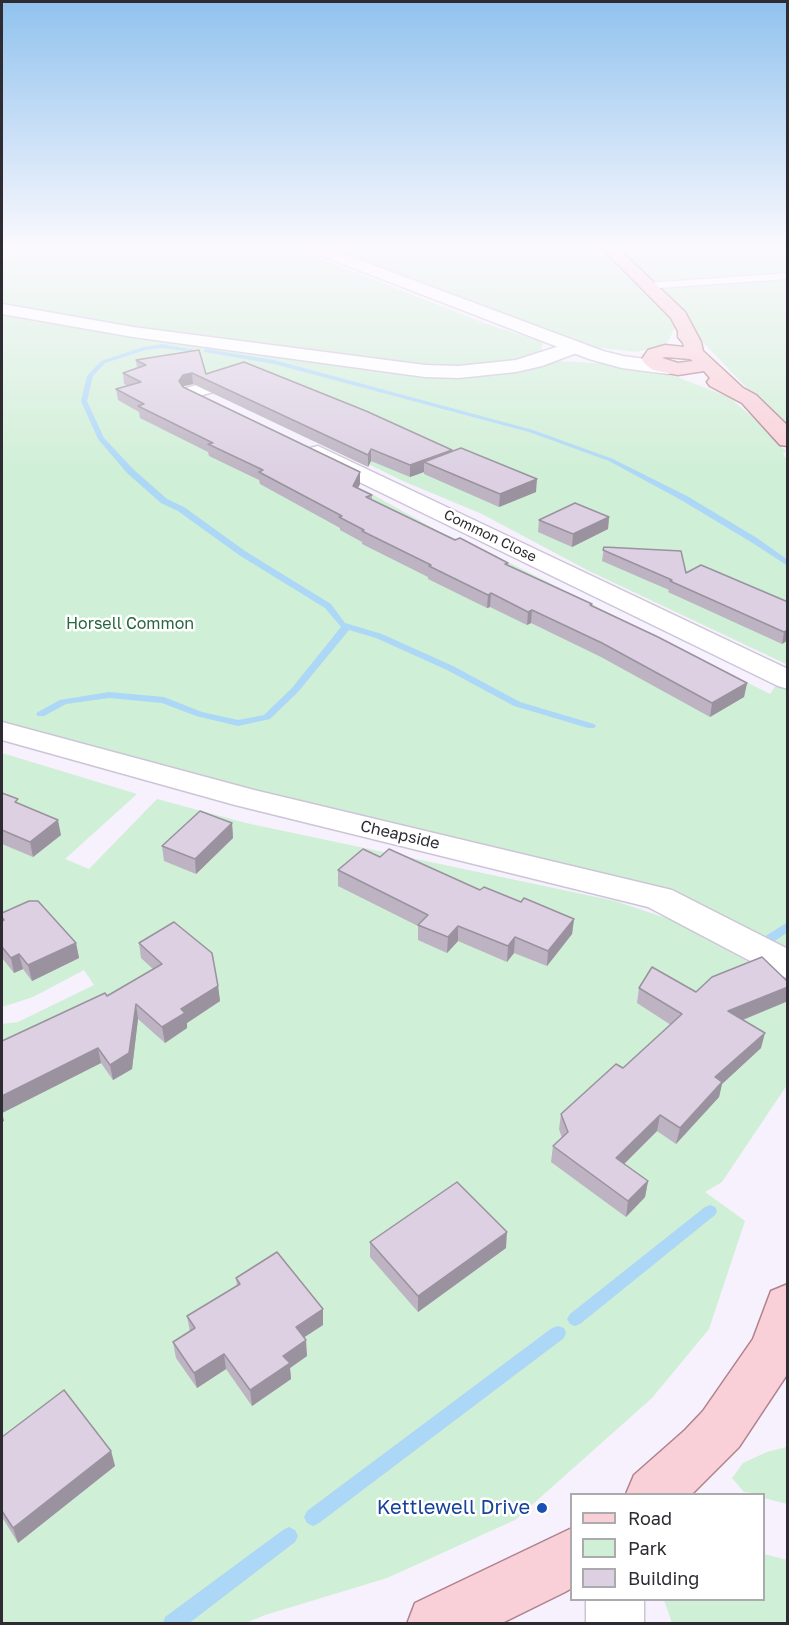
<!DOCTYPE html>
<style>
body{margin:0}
#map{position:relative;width:789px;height:1625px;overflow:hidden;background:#f6f1fc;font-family:"Golos Text",sans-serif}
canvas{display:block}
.frame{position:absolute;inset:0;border:3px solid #2e2b32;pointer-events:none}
.legend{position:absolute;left:570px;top:1493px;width:195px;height:108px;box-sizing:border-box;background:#fff;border:2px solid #abaaad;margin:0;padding:8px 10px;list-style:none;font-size:18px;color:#2e2b32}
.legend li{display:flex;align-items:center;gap:12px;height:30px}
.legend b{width:30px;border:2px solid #abaaad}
</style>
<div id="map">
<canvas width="789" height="1625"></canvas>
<div class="frame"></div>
<ul class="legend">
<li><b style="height:8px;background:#f9d0d8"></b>Road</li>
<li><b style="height:16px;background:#cfefd6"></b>Park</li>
<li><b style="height:16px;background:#dcd0e2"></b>Building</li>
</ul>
</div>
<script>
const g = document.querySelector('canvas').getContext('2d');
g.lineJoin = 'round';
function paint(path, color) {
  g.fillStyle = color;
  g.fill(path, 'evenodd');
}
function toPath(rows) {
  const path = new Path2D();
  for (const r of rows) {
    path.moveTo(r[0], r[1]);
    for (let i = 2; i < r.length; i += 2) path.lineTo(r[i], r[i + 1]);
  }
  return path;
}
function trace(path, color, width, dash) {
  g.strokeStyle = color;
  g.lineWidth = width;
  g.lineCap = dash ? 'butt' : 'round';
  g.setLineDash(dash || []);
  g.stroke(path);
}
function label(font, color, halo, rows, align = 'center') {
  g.font = font + ' "Golos Text",sans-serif';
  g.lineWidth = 5;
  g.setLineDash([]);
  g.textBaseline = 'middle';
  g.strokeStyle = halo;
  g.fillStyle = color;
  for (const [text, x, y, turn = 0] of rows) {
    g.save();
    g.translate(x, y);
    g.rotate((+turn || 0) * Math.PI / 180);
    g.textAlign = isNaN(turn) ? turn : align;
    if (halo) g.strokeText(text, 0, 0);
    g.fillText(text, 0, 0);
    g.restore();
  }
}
paint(toPath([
 [2,249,297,249,484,323,543,342,541,353,504,372,556,361,615,364,667,373,729,397,757,421,786,451,783,454,787,460,787,676,781,674,786,664,589,571,482,514,403,481,317,439,209,380,182,384,188,402,368,492,440,532,498,557,770,694,776,685,787,690,787,948,676,898,264,796,2,722],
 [331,249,787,249,787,430,696,335,676,326,666,345,636,352,592,347],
 [2,753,137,794,65,859,89,869,157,799,246,823,615,901,672,920,756,966,787,995,787,1085,722,1182,705,1192,745,1221,709,1329,652,1398,515,1520,387,1578,265,1615,246,1623,2,1623,2,1024,18,1022,94,985,84,970,33,997,2,1007],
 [787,1447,787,1504,764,1498,764,1494,744,1492,732,1478,743,1463,767,1452],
 [764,1554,787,1560,787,1623,672,1623,664,1600,764,1600]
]), '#cfefd6');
paint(toPath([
 [162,344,195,350,192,352,162,348,146,350,105,363,93,376,87,401,104,438,133,469,167,499,184,507,245,551,331,604,345,623,382,634,453,666,520,702,594,724,596,726,594,728,588,728,514,706,447,670,376,638,349,630,298,692,270,719,238,726,196,716,162,703,109,698,66,704,44,716,38,716,36,714,38,712,60,700,109,692,164,697,202,712,238,720,264,715,292,688,341,627,325,608,239,555,178,511,161,503,127,473,98,439,81,401,87,376,101,361,143,347,162,344],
 [206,349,274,360,533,430,613,459,687,496,757,538,788,560,788,566,751,542,681,500,609,461,529,432,274,364,204,352,204,350,206,349],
 [788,922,788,932,767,946,759,946,757,943,759,940,788,922],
 [710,1205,715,1207,717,1211,715,1215,580,1324,575,1326,570,1324,567,1319,570,1314,705,1207,710,1205],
 [558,1326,564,1328,566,1333,564,1338,319,1523,313,1526,307,1523,304,1517,307,1511,552,1328,558,1326],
 [289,1527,295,1530,298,1536,295,1542,188,1624,163,1624,165,1617,283,1530,289,1527]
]), '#add7f6');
const service = toPath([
 [788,273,788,279,646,289,641,286,646,283,788,273]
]);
const minor = toPath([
 [2,304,133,327,425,365,459,366,516,360,575,341,582,343,584,347,582,351,542,366,516,372,459,378,425,377,133,337,2,314,2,304],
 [206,382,213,384,216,388,213,392,180,402,173,400,170,396,173,392,206,382],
 [318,446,788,669,788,689,778,686,310,458,307,453,310,448,318,446],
 [2,722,254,790,672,890,788,949,788,978,775,974,648,907,235,805,2,740,2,722],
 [586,1600,644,1600,644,1624,586,1624,586,1600]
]);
const tertiary = toPath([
 [309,249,330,249,603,351,623,356,668,362,675,364,678,368,675,372,668,374,622,368,589,359,312,252,309,249]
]);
const primary = toPath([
 [603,249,619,249,685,312,701,342,703,351,743,388,756,395,788,426,788,446,780,445,742,403,710,386,707,382,710,378,704,371,678,375,653,370,644,363,642,359,648,350,665,345,684,347,683,343,678,337,678,331,671,318,603,249],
 [666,357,690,359,693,361,678,363,662,358,666,357],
 [788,1284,788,1373,739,1447,692,1494,626,1494,634,1475,685,1430,703,1411,753,1339,771,1291,788,1284],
 [572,1528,572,1588,565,1592,500,1624,407,1624,415,1603,572,1528]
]);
trace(service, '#cdc5d7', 2);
trace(minor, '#cdc5d7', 3);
trace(tertiary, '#cdc5d7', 3);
trace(primary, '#af828d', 3);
paint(service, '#fff');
paint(minor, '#fff');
paint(tertiary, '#fff');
paint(primary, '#f9d0d8');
paint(toPath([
 [136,360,206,374,452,450,452,452,536,492,499,507,424,474,424,472,410,477,371,461,368,467,193,384,184,386,183,387,360,472,360,484,358,488,372,495,372,500,455,540,592,604,592,606,747,683,744,697,710,717,601,657,531,623,527,625,490,607,487,608,428,579,428,577,362,544,362,542,340,530,340,528,260,484,259,480,209,456,208,452,140,418,139,412,118,400,116,389,128,386,124,384,123,373,137,368],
 [609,517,608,529,572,547,538,532,539,520],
 [604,547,686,573,788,602,788,640,782,644,668,592,669,590,602,561],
 [2,793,19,804,61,835,33,857,2,844],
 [232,823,233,838,196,874,164,861,162,846],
 [380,857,480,890,521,902,574,919,572,934,547,966,514,953,507,962,458,941,447,953,418,940,418,926,338,886,338,870],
 [2,913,76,943,79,958,32,981,23,969,14,973,2,958],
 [139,943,218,986,220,1001,187,1023,187,1028,165,1043,138,1019,132,1069,113,1080,101,1063,2,1113,4,1121,2,1122,2,1041,107,996,153,969,141,958],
 [639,988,788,1001,743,1020,761,1048,722,1084,719,1097,676,1144,657,1131,624,1164,648,1181,645,1197,626,1217,551,1162,553,1146,562,1138,559,1129,561,1114,623,1068,671,1025,637,1003],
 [370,1242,506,1248,418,1312,370,1257],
 [236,1278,323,1325,304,1337,307,1356,290,1368,291,1379,252,1406,226,1369,197,1388,176,1358,173,1342,190,1332,187,1316,237,1286],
 [2,1437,111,1451,115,1466,18,1543,2,1517]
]), '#bdb3c2');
paint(toPath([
 [192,373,193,384,184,386,180,392,179,381,183,375],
 [371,449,371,461,368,467,368,455],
 [452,450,452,462,424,462,424,472,410,477,410,465],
 [360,472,360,484,353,498,353,486],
 [537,479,536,492,499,507,500,494],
 [609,517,608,529,572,547,573,534],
 [491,593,490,607,487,608,488,595],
 [532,610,531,623,527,625,528,612],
 [788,630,788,640,782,644,784,632],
 [747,683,744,697,710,717,712,703],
 [58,820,61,835,33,857,30,842],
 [232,823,233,838,196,874,195,859],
 [574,919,572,934,547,966,548,951],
 [458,926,458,941,447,953,448,937],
 [515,937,514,953,507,962,508,946],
 [76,943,79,958,32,981,28,965],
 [19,954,23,969,14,973,11,958],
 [218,986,220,1001,187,1023,187,1028,165,1043,162,1027,181,1009],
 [788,987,788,1001,725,1027,728,1011],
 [136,1004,138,1019,132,1069,113,1080,110,1065],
 [765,1033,761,1048,722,1084,719,1097,676,1144,680,1128,715,1077],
 [98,1048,101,1063,2,1113,4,1121,2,1122,2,1096],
 [660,1115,657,1131,614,1174,616,1158],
 [648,1181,645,1197,626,1217,628,1201],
 [507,1232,506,1248,418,1312,418,1296],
 [323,1309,323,1325,297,1342,296,1327],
 [306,1340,307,1356,290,1368,291,1379,252,1406,250,1390,283,1356],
 [224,1354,226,1369,197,1388,194,1373],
 [111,1451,115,1466,18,1543,13,1528]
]), '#9a929e');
const building = toPath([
 [199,350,206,374,244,362,366,411,452,450,410,465,371,449,368,455,192,373,183,375,179,381,183,387,360,472,353,486,372,495,366,497,455,540,460,538,508,563,505,564,592,604,590,605,658,637,747,683,712,703,602,643,532,610,528,612,491,593,488,595,429,566,431,565,362,531,364,530,339,517,342,516,259,472,263,470,208,444,213,443,138,406,144,404,116,389,141,382,123,373,146,365,136,360,199,350],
 [461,448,537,479,500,494,424,462,461,448],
 [575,503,609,517,573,534,539,520,575,503],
 [604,547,681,551,686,573,701,565,788,602,788,630,784,632,670,581,672,580,603,550,604,547],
 [2,793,18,799,15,802,58,820,30,842,2,830,2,793],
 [200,811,232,823,195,859,162,846,200,811],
 [363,849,380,857,389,849,480,890,484,887,521,902,524,898,574,919,548,951,515,937,508,946,458,926,448,937,418,925,428,915,338,870,363,849],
 [29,901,38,901,76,943,28,965,19,954,11,958,2,947,2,921,4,920,2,917,2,913,29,901],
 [174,922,212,953,218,986,181,1009,185,1013,162,1027,136,1004,129,1053,110,1065,98,1048,2,1096,2,1041,105,993,107,996,162,964,139,943,174,922],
 [762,957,788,982,788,987,728,1011,765,1033,715,1077,722,1082,680,1128,660,1115,616,1158,648,1181,628,1201,553,1146,568,1132,561,1114,616,1064,623,1068,682,1014,639,988,652,967,696,992,712,977,762,957],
 [457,1182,507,1232,418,1296,370,1242,457,1182],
 [277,1252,323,1309,296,1327,306,1340,283,1356,290,1363,250,1390,224,1354,194,1373,173,1342,195,1328,187,1316,240,1284,236,1278,277,1252],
 [64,1390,111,1451,13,1528,2,1511,2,1437,64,1390]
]);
paint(building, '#dcd0e2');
trace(building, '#9a929e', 1.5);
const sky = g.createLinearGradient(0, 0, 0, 476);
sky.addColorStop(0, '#90c2ee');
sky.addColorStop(0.52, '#fbf9fe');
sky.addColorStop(1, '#fbf9fe00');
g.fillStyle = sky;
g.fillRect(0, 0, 789, 476);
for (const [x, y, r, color] of [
 [542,1508,6,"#1a4fb4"]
]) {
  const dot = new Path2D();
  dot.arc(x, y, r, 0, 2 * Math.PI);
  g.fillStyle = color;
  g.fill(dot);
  trace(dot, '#fff', 2);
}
label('14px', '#2e2b32', '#fff', [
 ["Common Close",490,536,26]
]);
label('16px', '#28663d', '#fff', [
 ["Horsell Common",130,624]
]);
label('16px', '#2e2b32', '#fff', [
 ["Cheapside",400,835,13]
]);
label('20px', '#164399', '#fff', [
 ["Kettlewell Drive",530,1508]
], 'right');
</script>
